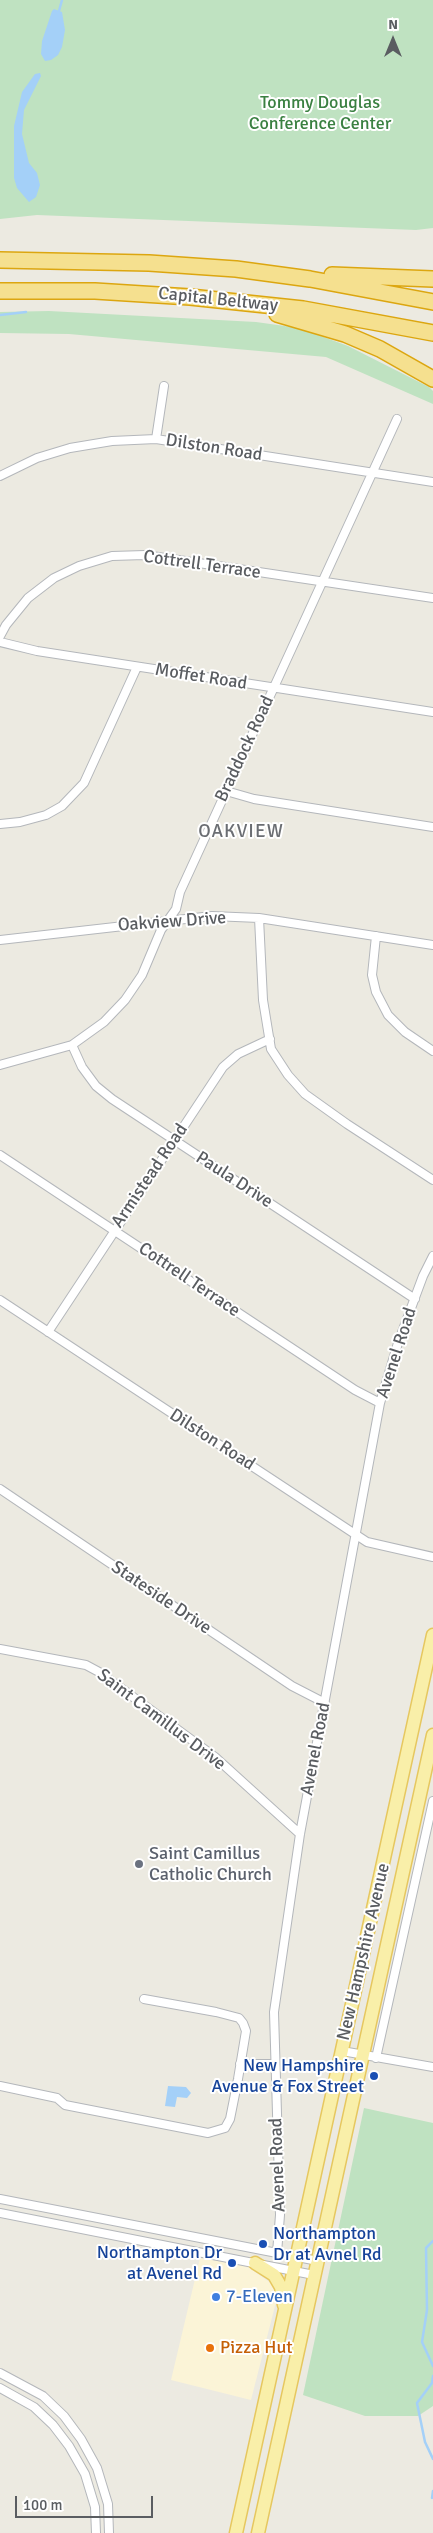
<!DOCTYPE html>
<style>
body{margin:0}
#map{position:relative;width:433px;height:2533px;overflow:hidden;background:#eceae1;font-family:Signika,sans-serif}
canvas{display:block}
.north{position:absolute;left:368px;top:15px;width:50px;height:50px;-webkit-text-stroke:4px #fff;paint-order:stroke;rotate:0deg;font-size:14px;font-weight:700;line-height:20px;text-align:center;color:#5a5d61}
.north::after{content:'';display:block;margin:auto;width:18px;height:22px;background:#5a5d61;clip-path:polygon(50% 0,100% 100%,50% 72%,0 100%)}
.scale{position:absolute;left:15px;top:2496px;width:138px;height:22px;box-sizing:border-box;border:2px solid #5a5d61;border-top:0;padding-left:6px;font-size:15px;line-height:18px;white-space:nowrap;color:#5a5d61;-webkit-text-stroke:4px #fff;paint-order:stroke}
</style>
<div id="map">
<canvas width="433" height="2533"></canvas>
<div class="north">N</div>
<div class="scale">100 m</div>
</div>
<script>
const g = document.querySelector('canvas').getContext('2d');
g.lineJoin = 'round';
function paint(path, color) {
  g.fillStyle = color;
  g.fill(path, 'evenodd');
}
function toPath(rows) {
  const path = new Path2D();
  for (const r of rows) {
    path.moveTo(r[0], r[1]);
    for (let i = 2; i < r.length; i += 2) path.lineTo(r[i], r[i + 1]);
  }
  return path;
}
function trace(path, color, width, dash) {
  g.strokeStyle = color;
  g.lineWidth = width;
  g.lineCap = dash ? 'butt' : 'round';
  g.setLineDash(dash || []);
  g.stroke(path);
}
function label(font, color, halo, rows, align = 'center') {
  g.font = font + ' Signika,sans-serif';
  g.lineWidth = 4;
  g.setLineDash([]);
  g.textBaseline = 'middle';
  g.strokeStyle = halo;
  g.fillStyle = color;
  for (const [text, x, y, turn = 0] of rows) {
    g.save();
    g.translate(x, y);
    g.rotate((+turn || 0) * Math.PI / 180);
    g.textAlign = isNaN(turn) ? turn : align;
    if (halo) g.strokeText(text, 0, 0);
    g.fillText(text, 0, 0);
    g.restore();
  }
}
paint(toPath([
 [200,2258,247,2266,272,2284,277,2298,251,2400,171,2380]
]), '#fbf4d7');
paint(toPath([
 [0,0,433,0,433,228,416,230,37,215,0,219],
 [49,311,256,322,299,328,348,346,429,387,433,391,433,404,326,357,69,334,0,333,0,312],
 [364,2108,433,2123,433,2406,418,2416,365,2416,303,2395]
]), '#bfe2c1');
paint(toPath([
 [54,9,62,12,65,30,62,47,58,55,51,60,45,61,41,54,42,41,52,11],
 [40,73,41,76,24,110,22,134,29,163,37,173,40,185,36,197,29,202,17,188,14,178,14,126,22,92,35,74],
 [168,2086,186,2087,191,2093,187,2098,177,2097,175,2107,165,2106]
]), '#a4d0f8');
trace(toPath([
 [59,11,62,0],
 [0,315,26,312],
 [433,2241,426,2248,427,2310,422,2342,433,2366],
 [433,2376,432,2383,417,2403,425,2442,433,2459],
 [432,2498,433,2491]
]), '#a4d0f8', 2.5);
const minor = toPath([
 [156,439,164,386],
 [0,476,37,458,70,448,112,441,156,439,433,482],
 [0,636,6,625,28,598,54,578,79,566,112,556,145,555,433,598],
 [0,642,37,651,433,712],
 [226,791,254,799,433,827],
 [0,824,20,822,46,815,62,806,84,783,137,667],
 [259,918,263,1000,271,1049,288,1075,305,1094,347,1124,433,1180],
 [376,936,372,975,376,992,388,1015,405,1032,433,1051],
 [0,940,212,916,259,918,433,945],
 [72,1045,82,1067,96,1086,112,1099,415,1299],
 [0,1065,72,1045,104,1022,125,1000,142,975,161,930,176,909,180,892,397,419],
 [0,1155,355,1390,380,1403],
 [0,1300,367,1542,433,1557],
 [48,1332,223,1067,238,1054,270,1039],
 [0,1489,292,1686,325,1703],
 [0,1649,86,1665,99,1672,215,1757,300,1834],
 [342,2051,433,2067],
 [376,2058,433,1801],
 [240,2064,274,2064],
 [0,2086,57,2098,65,2105,208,2133,225,2128,230,2119,238,2079,246,2031,243,2023,239,2018,216,2012,144,1999],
 [0,2199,318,2261],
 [0,2213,314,2275],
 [277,2253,280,2215,274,2012,300,1834,380,1403,398,1343,423,1276,433,1256],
 [0,2373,43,2396,64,2416,81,2439,97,2468,108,2504,109,2533],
 [0,2388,34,2407,53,2425,69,2446,85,2474,95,2507,96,2533]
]);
const primary = toPath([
 [255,2263,274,2275,281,2287,284,2305],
 [236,2533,433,1635],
 [258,2533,433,1735]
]);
const motorway = toPath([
 [0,260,149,263,236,269,310,279,433,302],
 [332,275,433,279],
 [0,291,95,291,190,297,303,309,433,333],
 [277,314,345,334,380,349,433,379]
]);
trace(minor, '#b4b7bb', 10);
trace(primary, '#e6c75f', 15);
trace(motorway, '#dca610', 18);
trace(minor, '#fff', 8);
trace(primary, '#f9efa9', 12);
trace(motorway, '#f5e08f', 15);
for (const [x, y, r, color] of [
 [139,1864,5,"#6b7280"],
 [374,2076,5,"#1a4fb4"],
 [263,2244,5,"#1a4fb4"],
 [232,2263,5,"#1a4fb4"],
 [216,2297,5,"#3f7fe0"],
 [210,2348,5,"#e8710a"]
]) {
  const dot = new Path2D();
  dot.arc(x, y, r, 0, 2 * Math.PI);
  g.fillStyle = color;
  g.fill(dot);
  trace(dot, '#fff', 2);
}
label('18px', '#3a8041', '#fff', [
 ["Tommy Douglas",320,103],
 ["Conference Center",320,124]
]);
label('18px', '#5a5d61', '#fff', [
 ["Capital Beltway",218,300,6],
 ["Dilston Road",214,448,9],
 ["Cottrell Terrace",202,565,8],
 ["Moffet Road",201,677,9],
 ["Braddock Road",245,749,-65],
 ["Oakview Drive",172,922,-4],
 ["Armistead Road",150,1176,-56],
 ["Paula Drive",234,1180,33],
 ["Cottrell Terrace",189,1280,34],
 ["Avenel Road",397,1353,-72],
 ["Dilston Road",212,1440,33],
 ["Stateside Drive",161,1598,34],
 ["Saint Camillus Drive",161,1720,37],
 ["Avenel Road",316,1749,-79],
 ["New Hampshire Avenue",364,1952,-77],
 ["Avenel Road",278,2165,-92]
]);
label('18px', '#5b616d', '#fff', [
 ["Saint Camillus",149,1854],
 ["Catholic Church",149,1875]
], 'left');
label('18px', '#164399', '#fff', [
 ["New Hampshire",364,2066],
 ["Avenue & Fox Street",364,2087],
 ["Northampton",273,2234,"left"],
 ["Dr at Avnel Rd",273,2255,"left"],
 ["Northampton Dr",222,2253],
 ["at Avenel Rd",222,2274]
], 'right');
label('18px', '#366cbe', '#fff', [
 ["7-Eleven",226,2297]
], 'left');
label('18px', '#c56008', '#fff', [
 ["Pizza Hut",220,2348]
], 'left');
g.letterSpacing = '1px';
label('19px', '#6b6e73', '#fff', [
 ["OAKVIEW",241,832]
]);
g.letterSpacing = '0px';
</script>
